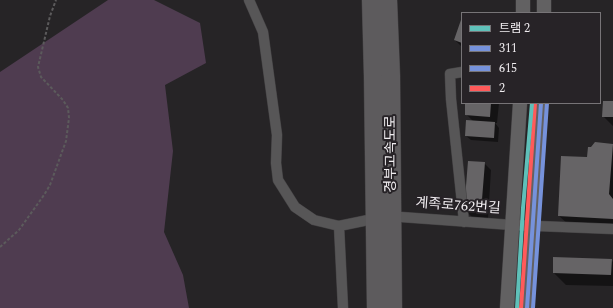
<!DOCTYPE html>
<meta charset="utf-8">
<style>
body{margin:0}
#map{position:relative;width:613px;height:308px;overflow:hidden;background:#262426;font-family:Spectral,"Noto Sans KR",serif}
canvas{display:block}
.legend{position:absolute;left:461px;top:12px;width:140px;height:92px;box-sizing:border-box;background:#272327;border:1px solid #777477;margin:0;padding:5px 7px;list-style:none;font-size:12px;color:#f0edf0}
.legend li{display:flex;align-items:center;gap:8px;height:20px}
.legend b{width:20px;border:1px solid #777477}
</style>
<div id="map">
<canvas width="613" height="308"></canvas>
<ul class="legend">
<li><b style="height:5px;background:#5fc0b9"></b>트램 2</li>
<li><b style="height:5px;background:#7692db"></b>311</li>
<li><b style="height:5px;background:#7692db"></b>615</li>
<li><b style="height:5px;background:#ff5a5a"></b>2</li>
</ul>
</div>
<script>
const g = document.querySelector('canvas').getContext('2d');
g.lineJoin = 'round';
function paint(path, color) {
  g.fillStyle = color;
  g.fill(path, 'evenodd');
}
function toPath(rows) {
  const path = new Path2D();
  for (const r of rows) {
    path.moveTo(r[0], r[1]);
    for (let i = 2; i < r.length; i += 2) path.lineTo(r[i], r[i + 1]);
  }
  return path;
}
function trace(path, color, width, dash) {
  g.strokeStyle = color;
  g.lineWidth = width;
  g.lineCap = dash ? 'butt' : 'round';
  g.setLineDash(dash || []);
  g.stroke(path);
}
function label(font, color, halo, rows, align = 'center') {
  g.font = font + ' Spectral,"Noto Sans KR",serif';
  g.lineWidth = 4;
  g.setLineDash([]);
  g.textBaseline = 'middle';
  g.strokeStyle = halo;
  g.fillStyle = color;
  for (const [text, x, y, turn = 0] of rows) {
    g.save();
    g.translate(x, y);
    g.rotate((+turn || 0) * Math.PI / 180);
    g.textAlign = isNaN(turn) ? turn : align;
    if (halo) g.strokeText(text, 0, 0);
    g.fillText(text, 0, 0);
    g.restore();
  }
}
paint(toPath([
 [108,0,154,0,200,23,206,63,165,85,173,151,164,232,183,275,189,308,0,308,0,72]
]), '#4f3c50');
paint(toPath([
 [462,19,462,47,455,40],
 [613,102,613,126,603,116],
 [466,103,499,103,497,123,495,123,499,128,498,142,471,140,466,136,473,121,466,114],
 [595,143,613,145,613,227,569,225,559,216],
 [484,163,491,170,488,219,473,218,466,211],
 [611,260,613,262,613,286,566,285,554,273]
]), '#0007');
paint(toPath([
 [462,17,462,43,454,40],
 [603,101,613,101,613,117,602,117],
 [465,103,491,103,490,117,465,115],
 [466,120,495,122,494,138,465,136],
 [595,142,613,144,609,194,613,199,613,219,558,216,561,156,587,157,588,147,591,147],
 [468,161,485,162,481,212,464,211],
 [553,257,612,259,611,275,553,273]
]), '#666466');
const street = toPath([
 [249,0,263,32,277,135,276,163,278,180,295,207,314,220,339,226],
 [462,72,450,74,451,99,464,222],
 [401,217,512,225,613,229],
 [343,308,339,226,373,219]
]);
const secondary = toPath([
 [523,13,523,0],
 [544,13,544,0],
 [507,308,520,103],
 [527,308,541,103]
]);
const highway = toPath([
 [371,0,373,77,376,308],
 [388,0,391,76,393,308]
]);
trace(street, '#424042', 11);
trace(secondary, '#424042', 15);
trace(highway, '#424042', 19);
trace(toPath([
 [0,247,19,230,44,195,50,185,66,141,69,118,68,108,63,100,41,77,38,67,50,16,56,0]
]), '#5c5b5c', 2, [3, 2]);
trace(street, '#575657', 10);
trace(secondary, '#626162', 14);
trace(highway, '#5d5b5d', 18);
trace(toPath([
 [527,308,541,103]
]), '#7692db', 4);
trace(toPath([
 [533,308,547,103]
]), '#7692db', 4);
trace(toPath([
 [521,308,535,103]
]), '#ff5a5a', 4);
trace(toPath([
 [517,308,523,208,532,103]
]), '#5fc0b9', 4);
label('14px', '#f0edf0', '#272327', [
 ["경부고속도로",392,154,-90],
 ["계족로762번길",458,207,4]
]);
</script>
